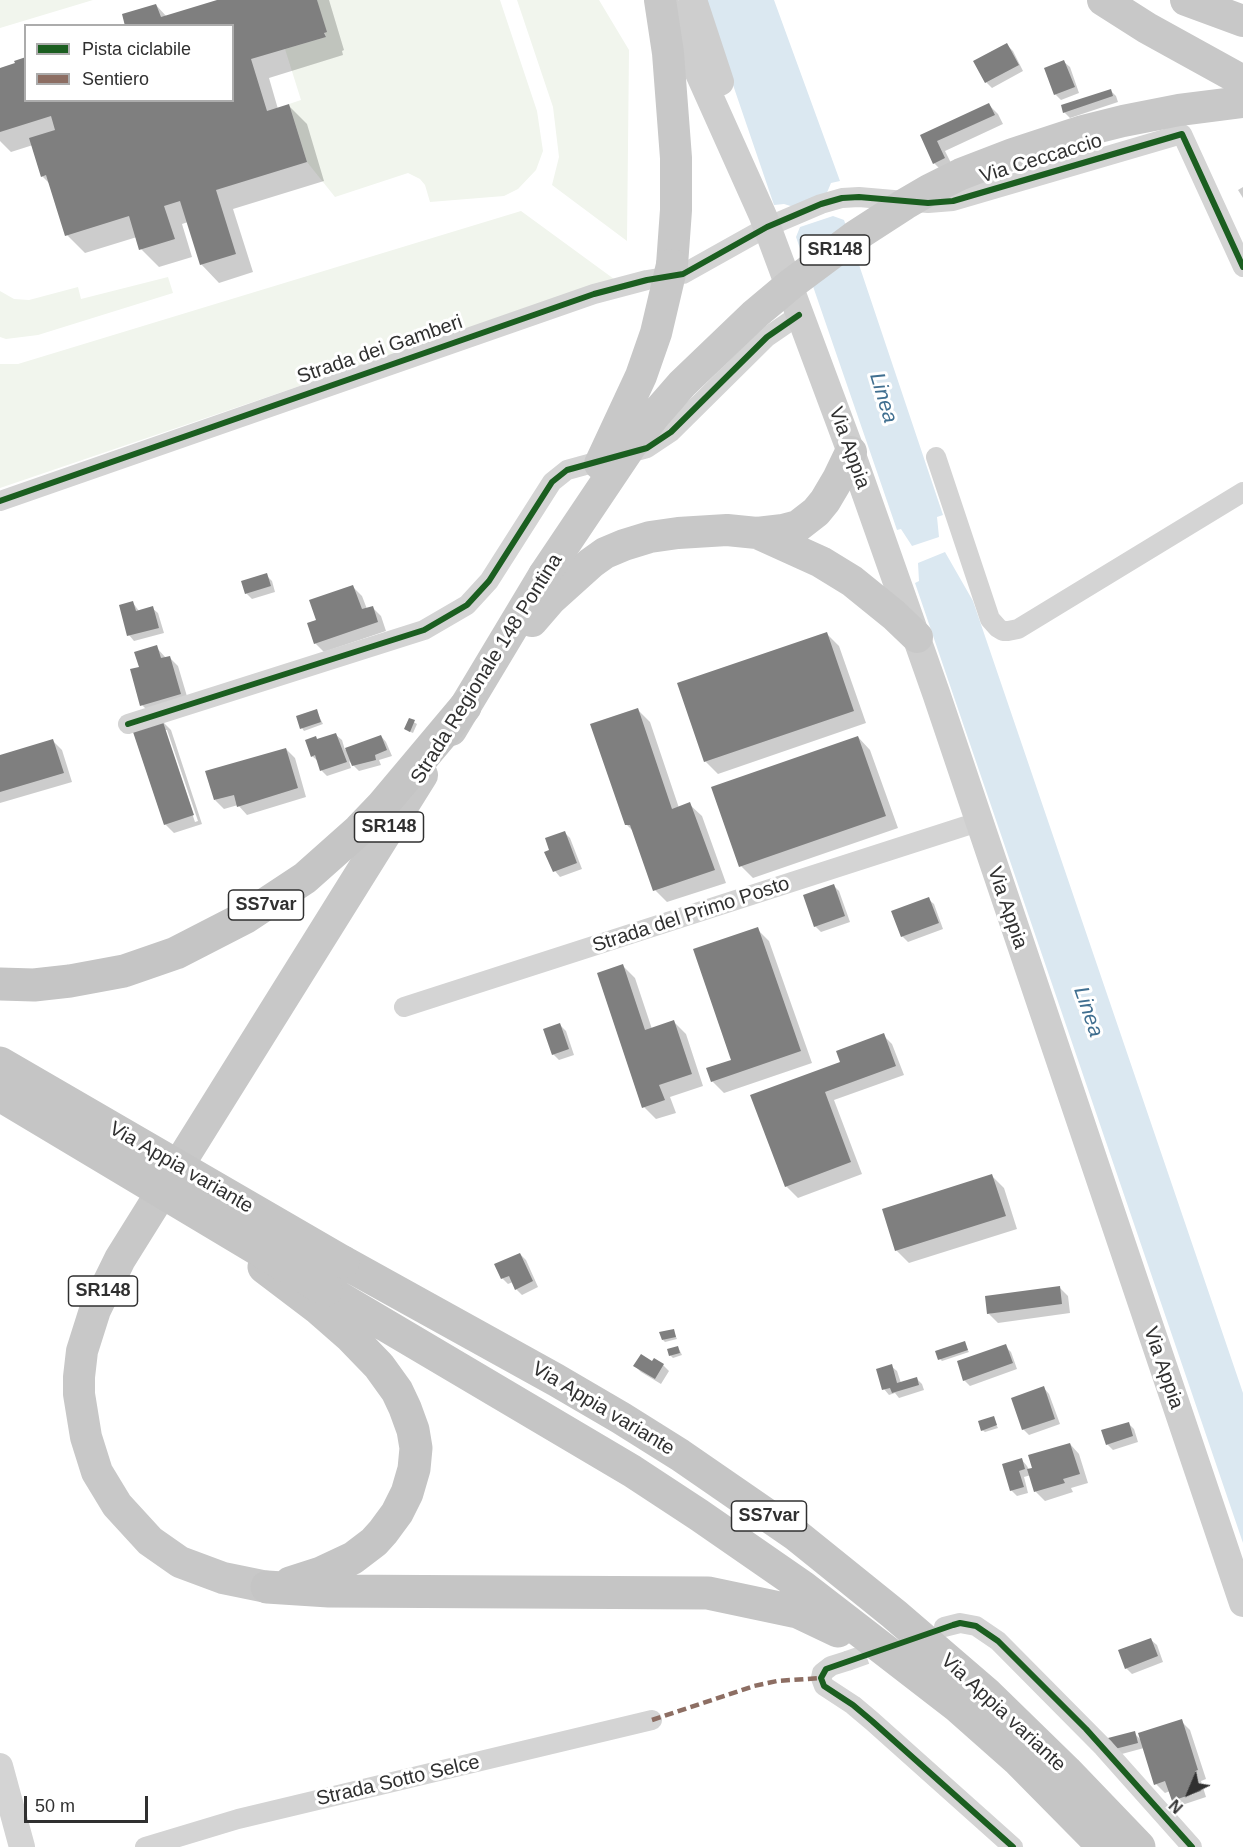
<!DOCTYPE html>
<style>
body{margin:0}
#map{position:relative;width:1243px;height:1847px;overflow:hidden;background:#fff;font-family:Helvetica,sans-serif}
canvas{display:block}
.legend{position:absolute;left:24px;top:24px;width:210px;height:78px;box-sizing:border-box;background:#fff;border:2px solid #acacac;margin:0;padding:8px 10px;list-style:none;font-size:18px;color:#303030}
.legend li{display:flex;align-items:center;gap:12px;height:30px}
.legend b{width:30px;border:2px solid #acacac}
.north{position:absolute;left:1159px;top:1763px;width:60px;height:60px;-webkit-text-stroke:4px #fff;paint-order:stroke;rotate:224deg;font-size:16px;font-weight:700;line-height:24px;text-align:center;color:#303030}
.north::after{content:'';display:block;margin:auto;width:21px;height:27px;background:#303030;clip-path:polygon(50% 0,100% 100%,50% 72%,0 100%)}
.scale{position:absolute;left:24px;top:1796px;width:124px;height:27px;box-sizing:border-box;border:3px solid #303030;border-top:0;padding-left:8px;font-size:18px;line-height:21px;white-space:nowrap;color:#303030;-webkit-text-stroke:4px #fff;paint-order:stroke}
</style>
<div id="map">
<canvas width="1243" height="1847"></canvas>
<ul class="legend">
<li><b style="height:8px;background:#1b5e20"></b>Pista ciclabile</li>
<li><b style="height:8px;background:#8d6e63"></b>Sentiero</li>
</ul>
<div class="north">N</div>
<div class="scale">50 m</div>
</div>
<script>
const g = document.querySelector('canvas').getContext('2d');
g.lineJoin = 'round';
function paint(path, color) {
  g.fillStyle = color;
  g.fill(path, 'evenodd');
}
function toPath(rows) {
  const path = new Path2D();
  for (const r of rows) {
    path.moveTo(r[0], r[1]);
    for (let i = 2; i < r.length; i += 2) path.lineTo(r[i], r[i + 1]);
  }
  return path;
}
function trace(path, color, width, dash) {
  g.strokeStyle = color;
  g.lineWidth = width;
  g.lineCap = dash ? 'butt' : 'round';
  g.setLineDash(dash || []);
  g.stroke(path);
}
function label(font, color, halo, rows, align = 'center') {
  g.font = font + ' Helvetica,sans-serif';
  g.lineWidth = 6;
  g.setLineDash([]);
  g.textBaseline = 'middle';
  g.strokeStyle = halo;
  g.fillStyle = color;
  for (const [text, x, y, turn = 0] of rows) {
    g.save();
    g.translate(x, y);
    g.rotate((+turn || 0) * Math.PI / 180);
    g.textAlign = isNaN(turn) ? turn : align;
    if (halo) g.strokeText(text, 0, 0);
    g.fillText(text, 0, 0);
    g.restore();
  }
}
paint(toPath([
 [0,0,93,0,0,28],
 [317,0,500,0,537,111,543,151,536,170,518,189,504,196,430,202,425,185,420,179,408,173,335,197,307,162,289,104,301,100,285,49,326,37],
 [517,0,599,0,629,50,627,241,552,185,559,157,553,107],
 [521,211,614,279,0,488,0,364,18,364],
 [168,277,173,293,38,335,6,339,0,337,0,291,14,299,29,300,78,287,81,299]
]), '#f1f5ed');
paint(toPath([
 [704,0,774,0,840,181,831,183,826,195,794,207,784,204,774,205],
 [833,216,844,220,943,515,937,517,939,537,912,546,901,529,897,530,796,237,800,227],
 [945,552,973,601,1243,1393,1243,1543,915,583,919,581,918,563]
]), '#dbe8f1');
paint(toPath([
 [222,0,329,0,344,50,342,51,343,55,269,78,278,109,289,106,307,124,324,181,233,209,253,272,219,283,201,264,188,222,182,224,192,257,159,267,141,249,137,237,85,253,67,235,51,185,42,176,33,145,11,152,0,141,0,70,26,100,232,100,232,26,127,26,156,5,167,17],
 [1007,45,1013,51,1023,71,992,88,986,82],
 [1064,62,1070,67,1079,93,1061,100,1055,94],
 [1111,91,1116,96,1118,102,1070,118,1064,112],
 [989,105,998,114,1003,124,945,151,953,167,943,172,934,163,922,136],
 [1243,187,1243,198,1238,190],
 [266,575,272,581,275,592,252,599,246,593],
 [353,587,362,596,367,609,372,607,381,616,386,631,324,652,315,643,318,621],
 [133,603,139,611,152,608,158,613,164,633,134,641,129,635],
 [827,634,839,646,866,723,718,774,705,761],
 [156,647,166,658,169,657,178,666,189,703,151,714,142,705,140,668],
 [316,710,323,724,304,731,302,728],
 [638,710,650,722,679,808,689,804,702,816,726,883,667,902,655,890,634,832,626,824],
 [410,720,417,724,413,733,408,731],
 [162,721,171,730,202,824,174,833,165,824],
 [164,730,167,730,198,821,195,822],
 [336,735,342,740,345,750,381,736,386,742,392,756,379,760,381,765,359,771,349,761,351,768,327,776,322,771,319,762,312,756,318,741],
 [858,737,870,750,898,828,753,878,741,866],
 [53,741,62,750,72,782,0,803,0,757],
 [286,749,295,758,306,797,247,815,238,805,224,809,215,800],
 [564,832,570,838,582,869,560,877,555,871,551,851],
 [834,886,839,891,850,922,821,932,815,926],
 [928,899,934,904,943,929,908,942,902,936],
 [757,929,769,941,812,1063,724,1093,712,1081,733,1060],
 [623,966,635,978,652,1029,674,1022,686,1034,703,1086,670,1097,676,1113,656,1119,644,1107],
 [560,1025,566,1031,574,1055,559,1060,553,1054],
 [883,1035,892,1044,904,1075,834,1100,862,1174,798,1198,786,1186,752,1096,842,1063],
 [992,1176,1004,1188,1017,1229,909,1263,896,1250],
 [520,1254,526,1260,538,1287,522,1295,516,1289,513,1282,508,1284,502,1278],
 [1059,1287,1068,1296,1070,1313,998,1323,989,1314],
 [673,1330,677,1339,665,1342,663,1340],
 [964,1343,969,1352,942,1361,940,1359],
 [1005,1346,1011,1352,1017,1369,970,1386,964,1380],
 [678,1347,682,1355,673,1358,670,1355],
 [653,1363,663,1365,669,1371,661,1384,641,1372,635,1366],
 [891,1366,897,1371,901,1383,917,1379,922,1384,924,1390,899,1398,895,1393,889,1395,884,1389],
 [1044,1388,1049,1394,1060,1424,1029,1435,1023,1429],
 [993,1418,998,1428,985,1432,982,1430],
 [1128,1423,1134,1429,1138,1442,1113,1450,1107,1444],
 [1070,1444,1079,1454,1088,1483,1071,1488,1073,1492,1045,1501,1036,1492,1031,1475,1024,1477,1028,1493,1017,1496,1011,1490,1022,1460,1027,1466,1029,1470],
 [1151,1640,1157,1645,1163,1662,1132,1674,1126,1668],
 [1181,1721,1190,1730,1206,1779,1201,1781,1206,1797,1179,1806,1173,1800,1170,1791,1165,1793,1156,1784,1144,1748,1118,1755,1112,1749,1134,1733,1141,1740]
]), '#0003');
paint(toPath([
 [217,0,317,0,327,32,324,33,326,37,251,59,267,111,289,104,307,162,216,190,236,254,200,265,180,201,164,206,175,239,139,250,129,216,65,236,46,175,41,177,29,138,55,130,51,116,0,132,0,68,15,63,14,61,26,57,26,100,232,100,232,26,125,26,122,14,156,4,161,17],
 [1007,43,1019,65,985,83,973,61],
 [1064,60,1075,87,1054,95,1044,68],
 [1111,89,1113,96,1063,113,1061,105],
 [989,103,995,115,937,141,945,158,933,164,920,135],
 [267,573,271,586,245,594,241,581],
 [353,585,362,609,373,606,378,622,314,644,307,623,316,620,309,600],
 [133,601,136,611,153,606,159,628,127,636,119,605],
 [827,632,854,711,704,762,677,683],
 [157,645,161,658,170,656,181,694,140,706,130,669,139,667,134,652],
 [638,708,672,809,690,802,715,870,653,891,630,825,625,825,590,724],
 [317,709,321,722,300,729,296,716],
 [409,718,415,720,410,732,404,729],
 [162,719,194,815,164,825,132,729],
 [336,733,347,762,320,771,315,755,311,757,305,740,316,736,317,739],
 [381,735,387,750,375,755,376,760,352,766,345,748],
 [858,736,886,816,739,867,711,787],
 [53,739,64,773,0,792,0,755],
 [286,748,298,788,237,807,234,795,214,800,205,771],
 [565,831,577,863,553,872,544,852,549,850,545,838],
 [834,884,845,916,814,927,803,895],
 [929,897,939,923,901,937,891,911],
 [758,927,801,1051,711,1082,706,1068,731,1060,693,949],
 [623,964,645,1030,674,1020,692,1074,659,1085,665,1100,642,1108,597,973],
 [560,1023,569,1049,552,1055,543,1029],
 [884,1033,896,1066,825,1092,851,1162,785,1187,750,1095,840,1062,836,1051],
 [992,1174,1006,1216,895,1251,882,1209],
 [520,1253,533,1281,515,1290,509,1276,501,1279,494,1264],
 [1060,1286,1062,1304,987,1314,985,1296],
 [674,1329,676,1337,662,1340,659,1332],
 [965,1341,968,1350,938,1360,935,1351],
 [1006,1344,1013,1363,963,1381,957,1361],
 [678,1346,680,1353,669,1356,667,1349],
 [641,1354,652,1361,654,1358,664,1364,655,1379,633,1366],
 [892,1364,897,1383,917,1377,919,1385,892,1393,890,1388,882,1390,876,1369],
 [1044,1386,1055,1419,1022,1430,1011,1398],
 [994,1416,997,1425,981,1431,978,1421],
 [1129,1422,1133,1436,1106,1445,1101,1430],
 [1070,1443,1080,1474,1063,1479,1065,1483,1034,1492,1027,1469,1032,1468,1028,1455],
 [1022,1458,1025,1469,1019,1471,1024,1487,1010,1491,1002,1464],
 [1151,1638,1158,1656,1125,1669,1118,1650],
 [1182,1719,1198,1770,1195,1771,1201,1791,1172,1801,1165,1781,1154,1785,1138,1733],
 [1135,1731,1138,1743,1111,1750,1108,1738]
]), '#7f7f7f');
trace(toPath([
 [847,1661,927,1633]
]), '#d6d6d6', 20, [20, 10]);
trace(toPath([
 [936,457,990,619,998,628,1003,631,1008,631,1018,629,1243,492],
 [0,501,594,294,647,280,683,274,767,227,821,204,842,198,859,197,928,203,953,201,1182,134,1243,267],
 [128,724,424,630,467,605,489,581,552,482,567,470,647,448,671,432,767,337,799,315],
 [404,1007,978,822],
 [944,1627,960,1623,976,1626,998,1641,1103,1747,1192,1847],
 [847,1661,831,1666,822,1673,821,1678,824,1686,853,1705,872,1721,1013,1847],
 [145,1847,238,1819,652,1720]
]), '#d4d4d4', 20);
trace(toPath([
 [0,1766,22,1847]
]), '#d4d4d4', 26);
trace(toPath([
 [693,0,720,82],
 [665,4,698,71,763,216,851,452,936,693,1243,1603]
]), '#cecece', 28);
trace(toPath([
 [660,0,668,53,676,158,676,210,672,265],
 [1103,0,1147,28,1243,81],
 [1186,0,1243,21],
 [757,533,821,562,852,581,894,615,917,637],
 [532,621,551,599,591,563,605,553,624,545,650,537,678,533,727,530,757,533,783,530,798,526,816,512,825,501,838,479,851,452],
 [451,730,544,575],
 [267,1587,223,1578,180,1562,150,1541,117,1505,97,1472,86,1437,79,1394,79,1377,82,1351,95,1310,120,1259,422,775]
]), '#c8c8c8', 32);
trace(toPath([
 [0,984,34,985,70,981,124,971,176,953,246,917,305,878,359,830,381,807,465,707],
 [343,1262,556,1380,621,1418,680,1455,796,1535,894,1614,987,1694,1066,1771,1139,1847],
 [264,1267,318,1308,350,1336,379,1366,397,1391,405,1408,413,1430,416,1448,414,1469,407,1493,397,1513,383,1532,374,1542,353,1558,321,1573,290,1583],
 [326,1290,632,1471,699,1515,803,1587,957,1706,1018,1760,1104,1847],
 [267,1587,329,1591,708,1593,798,1612,838,1631]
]), '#c5c5c5', 33);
trace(toPath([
 [600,464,641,376,656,333,672,265],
 [544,575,630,447,655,415,682,384,754,315,791,284,854,237,905,204,929,190,961,174,1013,154,1083,131,1123,121,1179,110,1243,102]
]), '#c8c8c8', 32);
trace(toPath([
 [0,1063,343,1262],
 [0,1095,326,1290]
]), '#c5c5c5', 33);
trace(toPath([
 [652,1720,754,1686,777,1681,821,1678]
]), '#8d6e63', 4.5, [9, 4.5]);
trace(toPath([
 [0,501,594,294,647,280,683,274,767,227,821,204,842,198,859,197,928,203,953,201,1182,134,1243,267],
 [128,724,424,630,467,605,489,581,552,482,567,470,647,448,671,432,767,337,799,315],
 [1013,1847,872,1721,853,1705,824,1686,821,1678,826,1669,953,1625,960,1623,976,1626,998,1641,1086,1729,1192,1847]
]), '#1b5e20', 6);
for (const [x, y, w] of [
 [835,250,69],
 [389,827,69],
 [266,905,75],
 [103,1291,69],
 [769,1516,75]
]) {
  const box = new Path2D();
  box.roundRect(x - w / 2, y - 15, w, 30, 4.5);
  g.fillStyle = '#fff';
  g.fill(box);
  trace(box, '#303030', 1.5);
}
label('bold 18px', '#303030', null, [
 ["SR148",835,250],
 ["SR148",389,827],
 ["SS7var",266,905],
 ["SR148",103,1291],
 ["SS7var",769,1516]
]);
label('20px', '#303030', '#fff', [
 ["Via Ceccaccio",1041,159,-17],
 ["Strada dei Gamberi",380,350,-19],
 ["Via Appia",849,448,70],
 ["Strada Regionale 148 Pontina",487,669,-58],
 ["Via Appia",1007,908,71],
 ["Strada del Primo Posto",691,915,-18],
 ["Via Appia variante",181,1168,30],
 ["Via Appia",1163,1368,71],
 ["Via Appia variante",603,1409,31],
 ["Via Appia variante",1003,1713,43],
 ["Strada Sotto Selce",398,1781,-13]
]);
label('italic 21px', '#406f90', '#fff', [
 ["Linea",883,398,73],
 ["Linea",1088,1012,71]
]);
</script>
